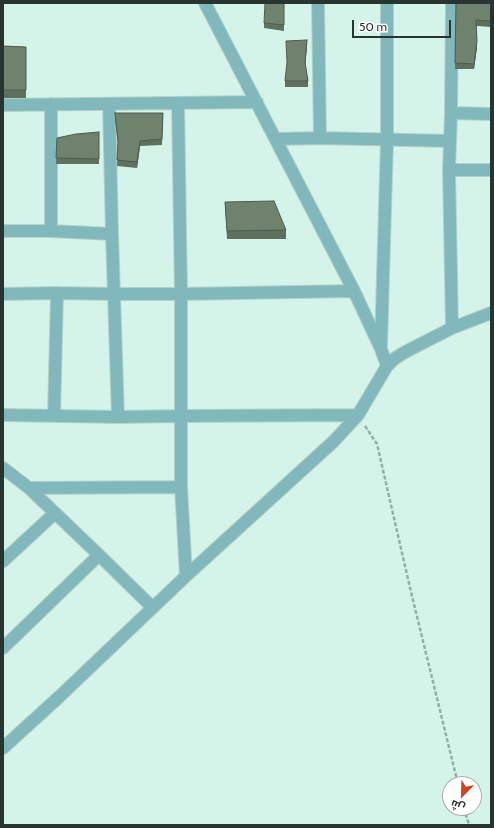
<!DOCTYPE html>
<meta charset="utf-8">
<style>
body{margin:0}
#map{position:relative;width:494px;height:828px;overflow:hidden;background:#d4f4e9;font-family:Cabin,Cairo,sans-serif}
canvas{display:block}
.frame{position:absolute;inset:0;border:4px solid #283430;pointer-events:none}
.north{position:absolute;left:442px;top:776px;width:40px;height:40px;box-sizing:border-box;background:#fff;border:1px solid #a9aeac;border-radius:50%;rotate:203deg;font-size:11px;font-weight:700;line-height:16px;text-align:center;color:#283430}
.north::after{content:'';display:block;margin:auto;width:14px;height:18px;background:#cd441e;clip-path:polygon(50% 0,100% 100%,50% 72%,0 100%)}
.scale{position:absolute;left:352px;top:20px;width:99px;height:18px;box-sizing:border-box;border:2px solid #283430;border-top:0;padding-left:5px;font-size:12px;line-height:14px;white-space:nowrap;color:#283430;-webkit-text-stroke:3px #fff;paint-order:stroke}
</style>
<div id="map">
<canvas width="494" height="828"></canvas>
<div class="frame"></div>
<div class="north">ش</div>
<div class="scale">50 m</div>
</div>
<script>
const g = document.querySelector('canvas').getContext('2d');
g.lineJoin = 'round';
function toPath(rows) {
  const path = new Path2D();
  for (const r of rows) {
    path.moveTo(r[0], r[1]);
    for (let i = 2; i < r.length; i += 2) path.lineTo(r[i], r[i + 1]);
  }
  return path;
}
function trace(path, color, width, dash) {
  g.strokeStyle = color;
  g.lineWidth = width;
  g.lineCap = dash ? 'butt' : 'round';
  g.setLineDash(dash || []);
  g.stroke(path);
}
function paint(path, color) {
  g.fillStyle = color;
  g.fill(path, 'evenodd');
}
const minor = toPath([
 [205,3,354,291,381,349,387,366],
 [318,3,320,138],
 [452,3,451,113,449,170,452,328],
 [178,103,181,294,181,487,186,576],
 [109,104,112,234,118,417],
 [3,105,257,102],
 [451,113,491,114],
 [276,139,320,138,450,141],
 [449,170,491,170],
 [3,231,51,231,112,234],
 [51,231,51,104],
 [3,294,57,293,114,294,181,294,354,291],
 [381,345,387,140,387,3],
 [3,415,118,417,180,416,358,415],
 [54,416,57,293],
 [3,468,29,488,99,555,152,607],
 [29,488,181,487],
 [3,561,55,513],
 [3,648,99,555],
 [3,748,59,697,186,576,334,441,358,415,387,366,394,359,405,352,452,328,491,313]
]);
trace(minor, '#b5d1c8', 14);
trace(toPath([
 [365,426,377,444,411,592,458,784],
 [464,808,469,825]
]), '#96afa6', 2.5, [4, 2]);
trace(minor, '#80b8bb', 12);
paint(toPath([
 [284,3,284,31,264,28,264,23],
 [456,3,491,3,491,27,477,26,477,47,474,69,455,69],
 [3,46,26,47,26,98,3,98],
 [307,46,305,64,308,81,308,87,285,87,285,81],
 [115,113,163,113,162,145,140,146,137,168,117,166,118,145,115,119],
 [99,132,99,164,56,164,57,138],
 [225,202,286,230,286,239,227,239]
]), '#5f705f');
paint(toPath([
 [307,40,307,46,305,68,305,62],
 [477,41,477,47,474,69,474,64],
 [140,141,140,146,137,168,137,162]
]), '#4e5b4d');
const building = toPath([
 [265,3,284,3,284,25,264,23,265,3],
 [456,3,491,3,491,21,476,20,477,41,474,64,455,63,456,3],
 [307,40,305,62,308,81,285,81,287,62,286,41,307,40],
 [3,46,26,47,26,90,3,90,3,46],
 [115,113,163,113,162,139,140,141,137,162,117,160,118,141,115,113],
 [99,132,99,159,56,158,57,138,76,134,99,132],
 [274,201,286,230,227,231,225,202,274,201]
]);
paint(building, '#6f826e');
trace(building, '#4e5b4d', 1);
</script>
